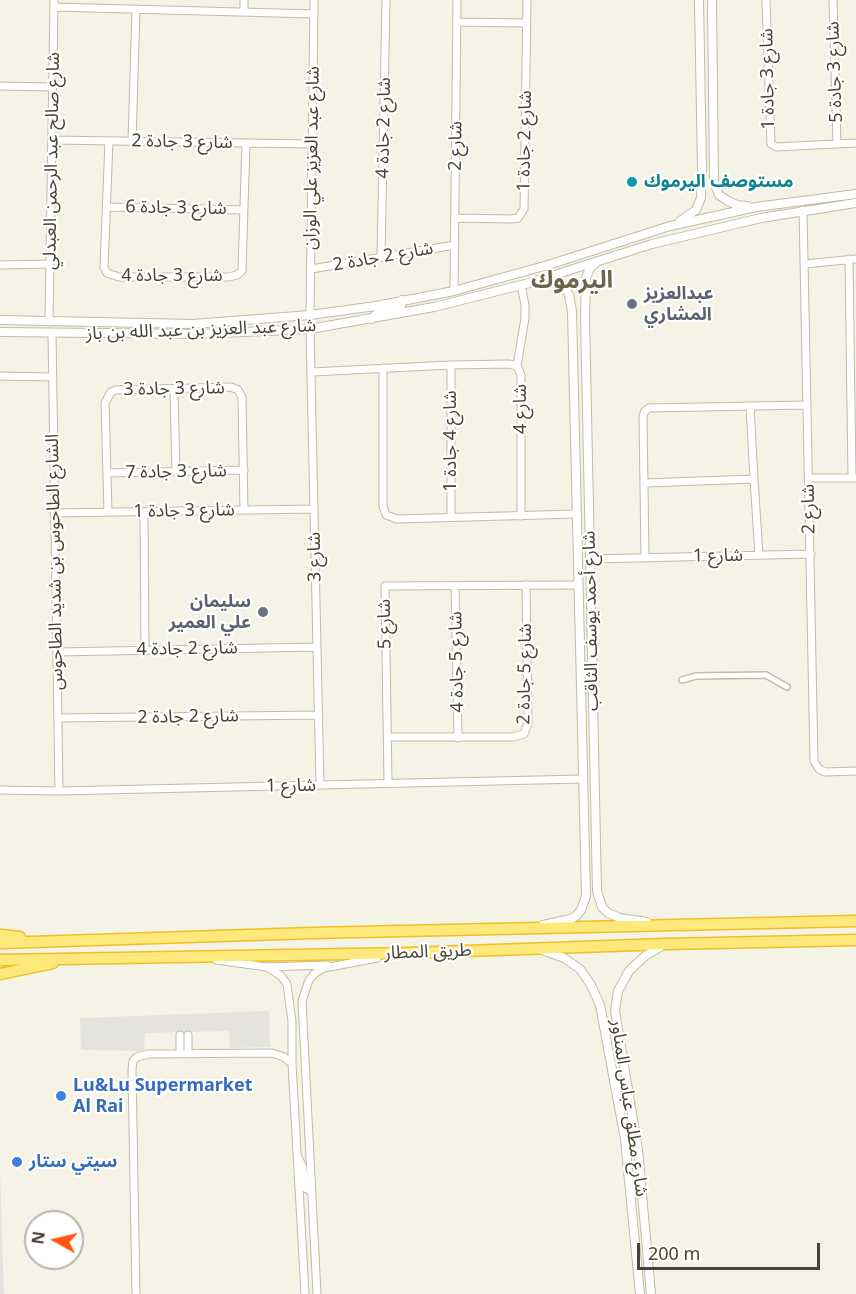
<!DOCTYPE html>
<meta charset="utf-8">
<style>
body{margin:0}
#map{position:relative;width:856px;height:1294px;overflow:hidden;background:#f5f2e6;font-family:"Noto Sans",sans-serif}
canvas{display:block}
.north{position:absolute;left:24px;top:1210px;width:60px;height:60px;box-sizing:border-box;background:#fff;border:2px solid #b6b4ae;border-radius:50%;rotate:278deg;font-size:16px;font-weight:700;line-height:24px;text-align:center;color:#484334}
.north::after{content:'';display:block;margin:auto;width:21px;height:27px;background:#ff5712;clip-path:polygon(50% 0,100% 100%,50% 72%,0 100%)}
.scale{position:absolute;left:637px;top:1243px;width:183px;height:27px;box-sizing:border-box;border:3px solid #484334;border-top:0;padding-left:8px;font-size:18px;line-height:21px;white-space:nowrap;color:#484334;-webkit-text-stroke:4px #fff;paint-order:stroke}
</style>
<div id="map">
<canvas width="856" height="1294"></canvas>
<div class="north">N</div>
<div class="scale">200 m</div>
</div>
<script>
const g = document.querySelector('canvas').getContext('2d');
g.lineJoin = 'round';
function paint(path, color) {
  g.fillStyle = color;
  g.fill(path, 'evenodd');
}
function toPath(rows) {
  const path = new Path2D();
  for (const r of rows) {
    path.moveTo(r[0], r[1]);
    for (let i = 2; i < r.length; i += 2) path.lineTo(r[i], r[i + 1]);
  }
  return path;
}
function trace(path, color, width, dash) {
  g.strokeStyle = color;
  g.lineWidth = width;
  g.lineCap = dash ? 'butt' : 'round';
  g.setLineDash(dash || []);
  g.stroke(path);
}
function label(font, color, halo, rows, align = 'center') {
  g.font = font + ' "Noto Sans","Noto Sans Arabic",sans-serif';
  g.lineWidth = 4.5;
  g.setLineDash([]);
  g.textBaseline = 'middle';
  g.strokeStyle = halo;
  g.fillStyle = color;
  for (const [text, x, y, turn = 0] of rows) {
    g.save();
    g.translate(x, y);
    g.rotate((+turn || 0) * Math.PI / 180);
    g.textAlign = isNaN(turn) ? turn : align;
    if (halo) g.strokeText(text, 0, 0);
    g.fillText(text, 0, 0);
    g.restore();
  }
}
paint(toPath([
 [269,1011,270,1047,230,1048,229,1031,145,1033,144,1051,81,1050,80,1018],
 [0,1169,4,1294,0,1294]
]), '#e5e3de');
const pedestrian = toPath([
 [682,680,696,676,766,675,787,687]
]);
const minor = toPath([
 [766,0,771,144,776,147,856,143],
 [833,0,837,144],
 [54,7,314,14],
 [244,12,244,0],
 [457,22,526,23],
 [0,86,53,87],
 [52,140,312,144],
 [109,141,104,267,107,273,119,277,229,277,237,275,242,271,246,143],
 [132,141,136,9],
 [108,207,244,210],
 [803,210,814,761,819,769,825,772,856,771],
 [455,218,512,219,518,218,524,209,527,0],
 [381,257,386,0],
 [849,259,852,478],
 [804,264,856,259],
 [0,265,50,264],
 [311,269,455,245],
 [454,291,457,0],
 [310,315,314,0],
 [49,322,54,0],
 [310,329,320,785],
 [52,333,59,791],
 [451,365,451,517],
 [517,366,525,318,525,305,521,285],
 [383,368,383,506,386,515,397,519,576,514],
 [312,372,451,365,509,364,517,366,521,375,521,516],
 [0,376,52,377],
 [174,389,176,472],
 [108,473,244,470],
 [809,478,856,478],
 [754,479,759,555],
 [645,483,754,479,750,406],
 [108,512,105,403,111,392,116,390,231,387,238,390,242,397,244,510],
 [144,512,145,650],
 [54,513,314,509],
 [645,558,643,416,645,411,649,408,806,405],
 [590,559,811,554],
 [455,586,458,738],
 [57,652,317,647],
 [58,718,319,715],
 [388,737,513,737,524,734,528,723,526,585],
 [388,783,385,586,578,585],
 [0,790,59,791,582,779],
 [216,960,267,967,281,976,287,984,292,1021,292,1064,305,1294],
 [267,967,327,965],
 [180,1035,180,1053],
 [188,1053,188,1035],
 [299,1159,303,1168,305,1188,312,1192],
 [136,1294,132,1069,133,1061,137,1057,148,1054,272,1053,284,1057,292,1064],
 [317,1294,302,1001,309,980,315,973,324,968,377,958]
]);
const tertiary = toPath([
 [712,0,714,181,719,195,728,201,737,205,747,206],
 [680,221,696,210,701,198,702,168,699,0],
 [596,263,590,268,586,278,585,317,597,891,602,907,608,913,620,918,647,922],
 [538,283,556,283,565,288,569,295,572,311,586,896,581,910,576,916,571,919,543,925],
 [371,319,380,311,401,307,402,300],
 [0,320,193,324,310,315,376,306,454,291,548,265,670,226,756,207,856,194],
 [0,332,199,334,310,329,434,307,529,283,652,244,761,218,856,203],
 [542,950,564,958,580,969,591,985,600,1005,625,1139,640,1294],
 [651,1294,638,1150,615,1011,618,991,629,971,645,956,665,944]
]);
const trunk = toPath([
 [0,935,20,937],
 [0,943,312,933,856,921],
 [0,960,409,953,666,944,856,940],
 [0,974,53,963]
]);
trace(pedestrian, '#c1bca7', 8);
trace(minor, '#c1bca7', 9);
trace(tertiary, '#c1bca7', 10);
trace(trunk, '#edc027', 13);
trace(pedestrian, '#fff', 5);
trace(minor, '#fff', 7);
trace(tertiary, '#fff', 8);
trace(trunk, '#ffe97d', 10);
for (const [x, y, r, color] of [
 [632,182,6,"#0f9aa8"],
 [632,304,6,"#6b7280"],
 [263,612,6,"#6b7280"],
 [61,1096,6,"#3f7fe0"],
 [17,1162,6,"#3f7fe0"]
]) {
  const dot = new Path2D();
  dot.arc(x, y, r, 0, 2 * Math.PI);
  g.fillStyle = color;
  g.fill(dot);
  trace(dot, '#fff', 2);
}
label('18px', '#484334', '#fff', [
 ["شارع 3 جادة 5",835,72,-92],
 ["شارع 3 جادة 1",768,79,-91],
 ["شارع 2 جادة 4",384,128,-89],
 ["شارع 2 جادة 1",525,141,-89],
 ["شارع 3 جادة 2",182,142,1],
 ["شارع 2",456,146,-89],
 ["شارع عبد العزيز علي الوزان",312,158,-89],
 ["شارع صالح عبد الرحمن العبدلي",52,161,-89],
 ["شارع 3 جادة 6",176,208,1],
 ["شارع 2 جادة 2",383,257,-10],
 ["شارع 3 جادة 4",172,276],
 ["شارع عبد العزيز بن عبد الله بن باز",201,330,-2],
 ["شارع 3 جادة 3",174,389,-1],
 ["شارع 4",521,409,-90],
 ["شارع 4 جادة 1",451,441,-90],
 ["شارع 3 جادة 7",176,472,-1],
 ["شارع 2",809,509,-91],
 ["شارع 3 جادة 1",184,511,-1],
 ["شارع 1",718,556,-1],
 ["شارع 3",315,557,-91],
 ["الشارع الطاحوس بن شديد الطاحوس",55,562,-91],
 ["شارع أحمد يوسف الثاقب",591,621,-91],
 ["شارع 5",385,624,-91],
 ["شارع 2 جادة 4",187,649,-1],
 ["شارع 5 جادة 4",457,662,-91],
 ["شارع 5 جادة 2",525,674,-89],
 ["شارع 2 جادة 2",188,717,-1],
 ["شارع 1",291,786,-1],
 ["طريق المطار",428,952,-2],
 ["شارع مطلق عباس المناور",629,1108,82]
]);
label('bold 18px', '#0d838f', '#fff', [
 ["مستوصف اليرموك",644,182]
], 'left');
label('bold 18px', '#5b616d', '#fff', [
 ["عبدالعزيز",644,294],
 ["المشاري",644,315],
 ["سليمان",251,602,"right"],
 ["علي العمير",251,623,"right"]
], 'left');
label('bold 18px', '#366cbe', '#fff', [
 ["Lu&Lu Supermarket",73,1086],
 ["Al Rai",73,1107],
 ["سيتي ستار",29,1162]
], 'left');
label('bold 24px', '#6c634a', '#fff', [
 ["اليرموك",572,281]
]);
</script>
